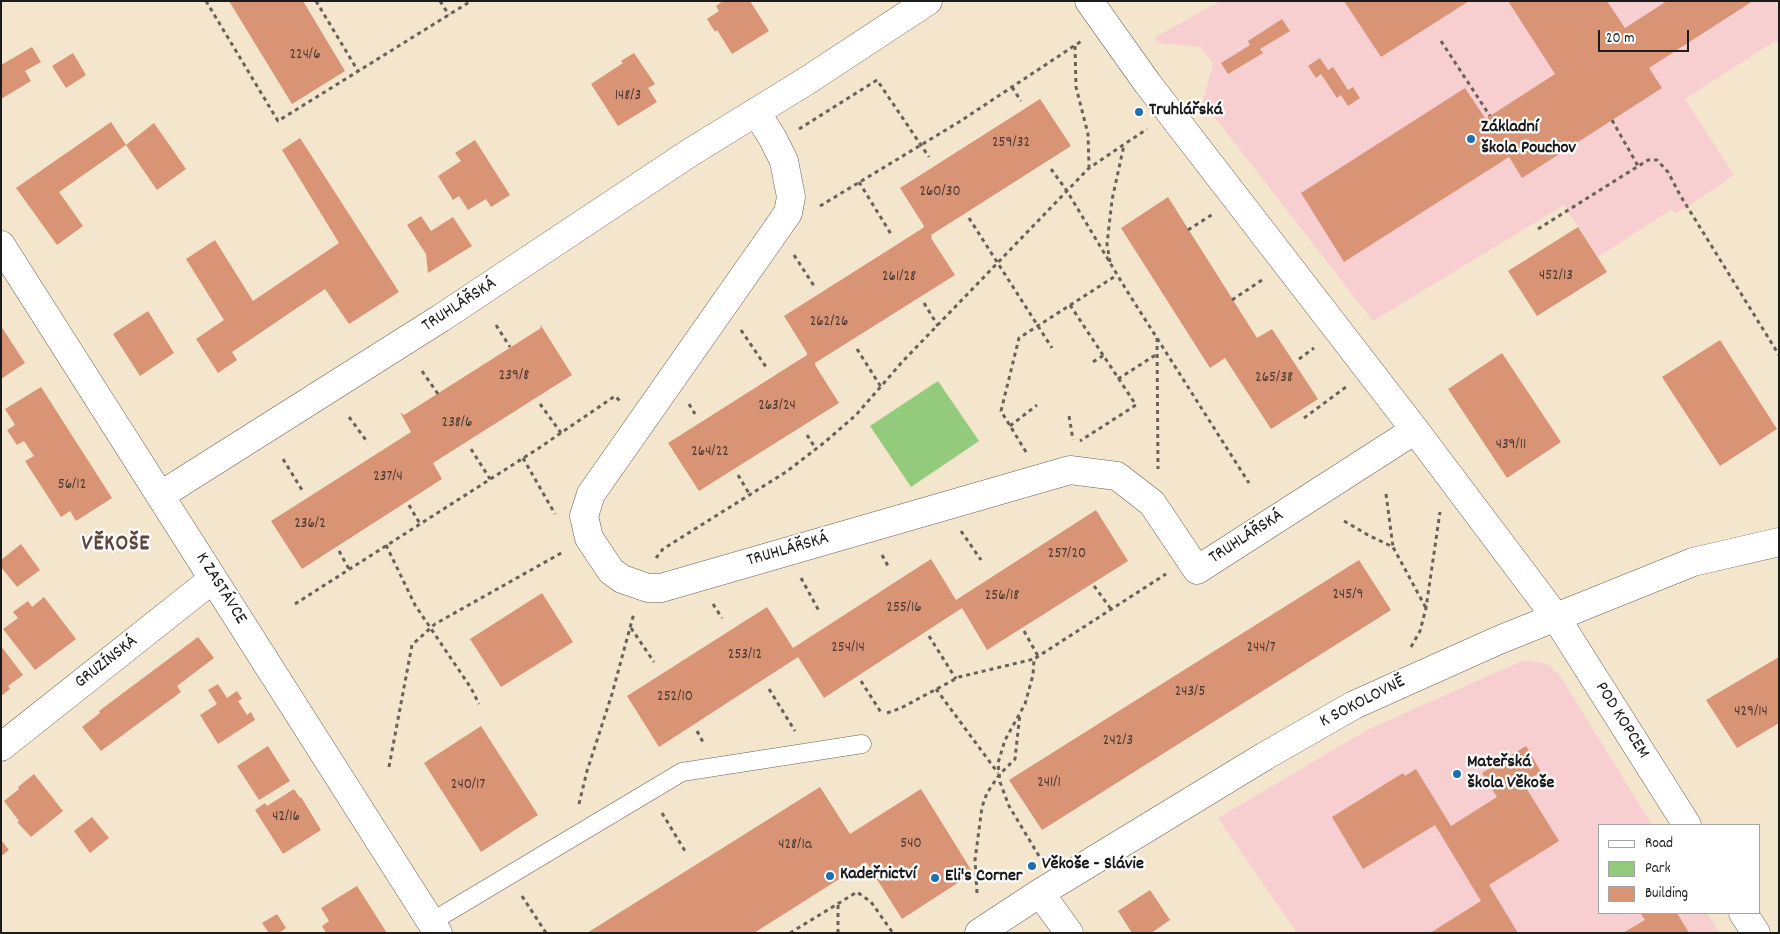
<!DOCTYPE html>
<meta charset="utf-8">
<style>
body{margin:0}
#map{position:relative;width:1780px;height:934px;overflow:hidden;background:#f4e5cd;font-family:Dekko,sans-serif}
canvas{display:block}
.frame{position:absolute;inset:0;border:2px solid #1c1c1c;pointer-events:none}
.legend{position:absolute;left:1598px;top:824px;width:162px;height:90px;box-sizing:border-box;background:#fff;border:1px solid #a4a4a4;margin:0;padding:6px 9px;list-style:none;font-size:15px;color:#1c1c1c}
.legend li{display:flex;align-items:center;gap:10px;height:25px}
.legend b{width:25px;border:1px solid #a4a4a4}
.scale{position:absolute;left:1598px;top:30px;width:91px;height:22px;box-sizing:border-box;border:2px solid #1c1c1c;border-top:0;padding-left:6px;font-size:15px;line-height:18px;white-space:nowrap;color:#1c1c1c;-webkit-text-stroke:4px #fff;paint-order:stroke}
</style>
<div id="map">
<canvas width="1780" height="934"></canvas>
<div class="frame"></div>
<ul class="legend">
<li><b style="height:6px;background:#fff"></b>Road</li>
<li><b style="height:14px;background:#94ca7b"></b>Park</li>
<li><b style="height:14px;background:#d99476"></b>Building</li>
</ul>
<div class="scale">20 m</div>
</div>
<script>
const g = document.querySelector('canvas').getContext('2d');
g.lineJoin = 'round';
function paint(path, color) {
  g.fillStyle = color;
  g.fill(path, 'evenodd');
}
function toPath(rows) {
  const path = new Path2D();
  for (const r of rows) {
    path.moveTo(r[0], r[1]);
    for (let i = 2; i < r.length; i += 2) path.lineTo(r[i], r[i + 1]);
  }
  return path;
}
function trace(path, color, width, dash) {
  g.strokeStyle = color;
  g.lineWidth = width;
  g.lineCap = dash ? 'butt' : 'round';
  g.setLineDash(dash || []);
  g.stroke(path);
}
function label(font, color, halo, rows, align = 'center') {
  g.font = font + ' Dekko,sans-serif';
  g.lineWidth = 4.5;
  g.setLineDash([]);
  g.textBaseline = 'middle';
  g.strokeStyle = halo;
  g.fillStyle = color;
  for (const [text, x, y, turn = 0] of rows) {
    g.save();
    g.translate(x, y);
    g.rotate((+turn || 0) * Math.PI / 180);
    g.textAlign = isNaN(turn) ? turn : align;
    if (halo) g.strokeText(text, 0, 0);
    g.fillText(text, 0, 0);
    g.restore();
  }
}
paint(toPath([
 [1220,1,1779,1,1779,43,1775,41,1685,99,1734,175,1687,207,1675,213,1672,209,1598,257,1564,205,1373,321,1203,102,1213,63,1201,47,1158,43,1154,38],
 [1522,661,1546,663,1560,676,1652,825,1599,825,1599,913,1707,913,1720,933,1297,933,1218,818,1367,730]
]), '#f7cfd1');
paint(toPath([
 [938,381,979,441,911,487,870,426]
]), '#94ca7b');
paint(toPath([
 [229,1,303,1,345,71,292,104],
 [723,1,750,1,769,31,732,54,717,30,715,32,707,19,719,11,716,6],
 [1344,1,1469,1,1381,57],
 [1508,1,1607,1,1625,28,1667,1,1753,1,1649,68,1662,88,1522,178,1509,157,1344,262,1301,193,1465,88,1485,118,1487,118,1555,74],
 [1282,19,1290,31,1260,49,1263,53,1228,74,1221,63,1250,45,1248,41],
 [32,47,41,62,25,71,31,81,1,99,1,65],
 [73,53,86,75,66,88,52,66],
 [634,53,655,84,648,88,657,102,618,126,591,84,623,63,621,61],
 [1320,58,1328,70,1333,67,1348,90,1353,87,1360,98,1348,106,1341,95,1337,98,1321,74,1316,78,1308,66],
 [1040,99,1071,146,931,235,932,237,931,238,955,275,815,363,815,365,839,403,699,491,668,443,807,355,807,353,784,316,923,228,924,226,900,188],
 [111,122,126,145,59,192,83,226,57,245,16,188],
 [154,123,186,169,157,190,126,145],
 [300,138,399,292,349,324,325,289,232,352,237,360,218,373,196,339,224,320,186,259,215,240,253,301,339,243,282,150],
 [475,140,510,195,491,207,486,199,468,210,459,196,453,200,438,176,461,161,455,153],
 [1168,197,1257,338,1272,329,1318,399,1271,429,1225,358,1210,368,1121,228],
 [421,216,431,231,453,217,472,246,428,273,426,254,407,225],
 [1578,227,1607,272,1537,316,1508,271],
 [148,311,174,353,140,376,113,334],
 [540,324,572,375,433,463,442,479,302,569,271,521,411,432,400,412,404,415,541,328],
 [1,326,25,363,1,379],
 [1720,340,1777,429,1720,466,1662,377],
 [1502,353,1561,442,1507,478,1448,389],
 [41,387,112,498,76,521,70,511,61,517,25,461,34,456,24,441,17,445,7,430,15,425,5,409],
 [1096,510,1128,561,987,650,962,608,824,698,798,657,659,747,627,696,767,607,793,648,931,559,956,600],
 [21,544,40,570,17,587,1,567,1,560],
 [1359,560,1391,610,1042,830,1009,780],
 [542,593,573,642,501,687,470,639],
 [44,597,76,639,35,670,3,629,18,618,13,612,28,601,32,607],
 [198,637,214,658,177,686,181,692,101,751,82,727,100,713,99,711],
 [1,646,23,675,8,686,10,689,1,696],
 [1779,657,1779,723,1737,748,1706,700],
 [218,684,227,698,237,691,242,699,238,701,247,715,251,712,255,720,218,744,200,715,217,704,208,690],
 [481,726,538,815,481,852,424,763],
 [268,746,290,781,259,800,237,766],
 [1526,746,1541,772,1523,783,1559,841,1489,885,1518,933,1430,933,1481,901,1435,825,1363,869,1332,817,1403,773,1405,776,1416,769,1451,826,1497,797,1482,773],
 [34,774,63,811,31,837,17,822,19,821,4,801,19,789,18,787],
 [820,787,850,834,921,789,973,873,902,919,866,862,754,933,587,933],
 [294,789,300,798,301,797,321,830,283,854,255,810,265,803,267,806],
 [92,817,109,838,90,853,74,831],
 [1,840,9,850,1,856],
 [357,886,387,933,326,933,322,926,329,921,321,908],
 [1150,890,1170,920,1151,933,1132,933,1118,911],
 [1643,913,1677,913,1689,933,1623,933,1645,920,1641,914],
 [277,914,286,928,279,933,269,933,262,923]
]), '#d99476');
const lane = toPath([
 [431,922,682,772,862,744]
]);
const street = toPath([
 [1089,1,1148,84,1415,430,1555,616,1687,825],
 [756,112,772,137,784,161,791,197,788,213,591,494,584,516,589,538,611,571,622,579,648,588,661,588,1070,470,1117,476,1152,503,1197,570,1415,430],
 [1,245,438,933],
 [161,495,441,318,691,152,808,80,928,1],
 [1,747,213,579],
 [1040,893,1069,933],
 [1743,913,1756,933],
 [979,933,1040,893,1265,756,1354,705,1499,640,1693,562,1779,542]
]);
trace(lane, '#68625a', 19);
trace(street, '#68625a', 29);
trace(toPath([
 [206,1,278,121,471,1],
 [316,1,358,71],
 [440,1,449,15],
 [1441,41,1490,116],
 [1075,46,1076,87,1088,134,1089,167],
 [1012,87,1021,101],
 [1612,120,1638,166],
 [799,129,877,80,929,157],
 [1051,169,1067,191,1127,291,1249,483],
 [859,182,891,234],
 [820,206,959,122,1083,40],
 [969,218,1052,348],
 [1538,229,1648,160,1657,160,1668,172,1680,195,1779,355],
 [1188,230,1213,214],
 [794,255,814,286],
 [1110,262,1107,244,1112,200,1124,145],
 [1232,300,1262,280],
 [924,303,938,326],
 [1070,305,1136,405,1080,441],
 [496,325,510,347],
 [741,330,766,367],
 [1157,338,1158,469],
 [857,349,881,387],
 [1299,359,1314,348],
 [1093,362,1104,355],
 [422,371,438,394],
 [1118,379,1157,354],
 [540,404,561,433],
 [689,404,695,414],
 [1069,416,1073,440],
 [349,417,368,443],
 [1304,418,1346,387],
 [1010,426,1037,405],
 [807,435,816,449],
 [471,449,490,479],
 [1026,452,1001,411,1019,338,1117,275],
 [523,458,555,514],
 [283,459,302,490],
 [738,475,750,495],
 [1386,494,1393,547],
 [409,505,420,524],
 [1344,521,1368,535,1393,547,1426,608],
 [961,531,981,560],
 [386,545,415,605,471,688,479,704],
 [339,551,349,569],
 [882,555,888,566],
 [656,558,663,549,786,472,825,442,856,415,903,361,1089,168,1147,129],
 [801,578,819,611],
 [1094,586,1111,609],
 [295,604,539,448,615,396,620,401],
 [713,604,722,618],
 [631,628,654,662],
 [1024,631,1038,656],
 [929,636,956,679],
 [1411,647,1420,631,1426,608,1440,512],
 [861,681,882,714],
 [769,689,795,731],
 [936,689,998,773],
 [887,713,901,708,959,677,1034,659],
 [697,731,704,744],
 [389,767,412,645,435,624,563,552],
 [579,804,587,771,612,694,634,613],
 [662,813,685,851],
 [1039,856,1009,806,1000,782,998,763,1005,740,1025,704,1033,675,1034,659,1166,574],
 [977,893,975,860,982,807,987,793,999,775,1015,759,1020,713],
 [522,896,546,933],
 [790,933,857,892,871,902,893,933],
 [838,933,838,903]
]), '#68625a', 3, [4, 4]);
trace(lane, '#fff', 18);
trace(street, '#fff', 28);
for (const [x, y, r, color] of [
 [1139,112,5,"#1f6fb2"],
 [1471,139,5,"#1f6fb2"],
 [1457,774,5,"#1f6fb2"],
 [1032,866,5,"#1f6fb2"],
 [830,876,5,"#1f6fb2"],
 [935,878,5,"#1f6fb2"]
]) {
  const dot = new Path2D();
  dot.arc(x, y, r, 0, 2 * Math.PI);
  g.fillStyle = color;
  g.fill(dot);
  trace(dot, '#fff', 2);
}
label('15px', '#4b3a32', null, [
 ["224/6",305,56],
 ["148/3",628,97],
 ["259/32",1011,144],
 ["260/30",940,193],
 ["452/13",1556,277],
 ["261/28",899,278],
 ["262/26",829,323],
 ["239/8",514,377],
 ["265/38",1274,379],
 ["263/24",777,407],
 ["238/6",457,424],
 ["439/11",1511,446],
 ["264/22",710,453],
 ["237/4",388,478],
 ["56/12",72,486],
 ["236/2",310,525],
 ["257/20",1067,555],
 ["245/9",1348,596],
 ["256/18",1002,597],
 ["255/16",904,609],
 ["254/14",848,649],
 ["244/7",1261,649],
 ["253/12",745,656],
 ["243/5",1190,693],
 ["252/10",675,698],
 ["429/14",1751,713],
 ["242/3",1118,742],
 ["241/1",1049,784],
 ["240/17",468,786],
 ["42/16",286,818],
 ["540",911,845],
 ["428/1a",795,846]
]);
label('bold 18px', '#1c1c1c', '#fff', [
 ["Truhlářská",1149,112],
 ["Základní",1481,129],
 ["škola Pouchov",1481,150],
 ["Mateřská",1467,764],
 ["škola Věkoše",1467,785],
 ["Věkoše - Slávie",1042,866],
 ["Kadeřnictví",840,876],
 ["Eli's Corner",945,878]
], 'left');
label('18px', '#1c1c1c', '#fff', [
 ["TRUHLÁŘSKÁ",460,306,-33],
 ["TRUHLÁŘSKÁ",1247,538,-33],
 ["TRUHLÁŘSKÁ",788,551,-16],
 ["K ZASTÁVCE",220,589,58],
 ["GRUZÍNSKÁ",107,663,-38],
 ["K SOKOLOVNĚ",1363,703,-27],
 ["POD KOPCEM",1621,721,58]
]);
g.letterSpacing = '1px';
label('bold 22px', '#5e463c', '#fff', [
 ["VĚKOŠE",116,546]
]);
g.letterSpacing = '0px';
</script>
